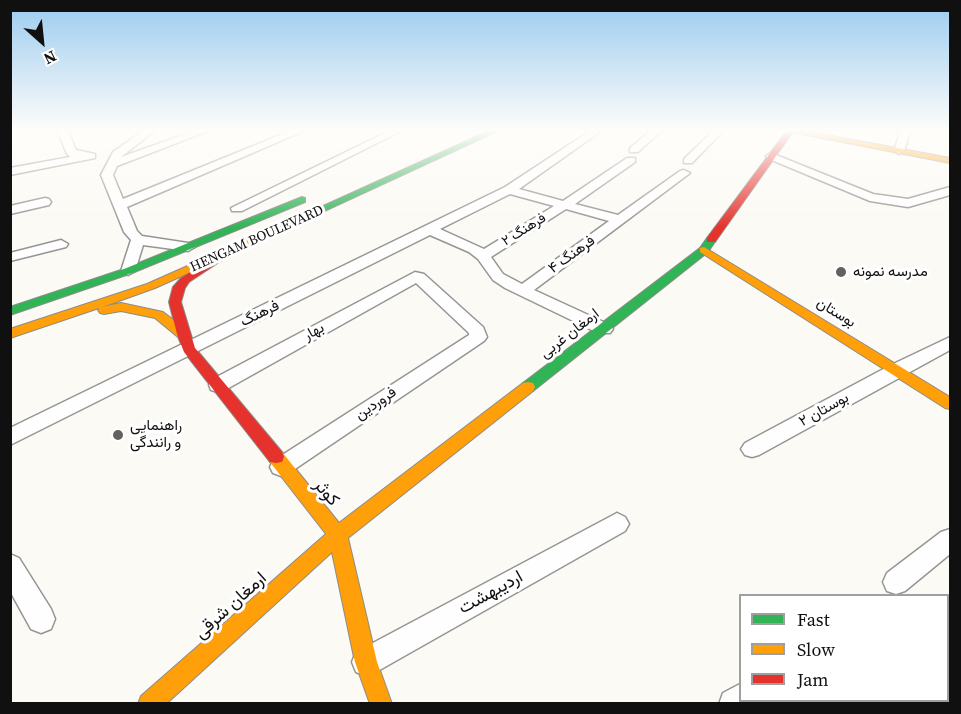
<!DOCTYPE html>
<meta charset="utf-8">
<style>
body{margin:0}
#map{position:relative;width:961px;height:714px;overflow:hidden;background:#fcfaf5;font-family:"Source Serif 4",serif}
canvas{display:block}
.frame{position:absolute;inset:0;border:12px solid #101010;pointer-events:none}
.legend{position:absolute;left:739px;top:594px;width:210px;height:108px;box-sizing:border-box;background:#fff;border:2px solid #9f9f9f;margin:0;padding:8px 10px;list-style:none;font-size:18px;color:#101010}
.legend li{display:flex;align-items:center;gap:12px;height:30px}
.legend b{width:30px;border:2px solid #9f9f9f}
.north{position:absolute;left:12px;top:12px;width:60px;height:60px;-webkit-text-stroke:4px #fff;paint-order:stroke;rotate:153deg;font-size:16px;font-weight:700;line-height:24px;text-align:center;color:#101010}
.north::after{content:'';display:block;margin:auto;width:21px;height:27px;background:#101010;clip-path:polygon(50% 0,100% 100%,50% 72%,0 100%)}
</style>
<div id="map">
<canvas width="961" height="714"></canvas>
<div class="frame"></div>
<ul class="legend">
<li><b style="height:8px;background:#30b455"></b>Fast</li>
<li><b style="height:8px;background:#ff9f0a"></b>Slow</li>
<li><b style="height:8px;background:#e5322d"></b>Jam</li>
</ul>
<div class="north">N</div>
</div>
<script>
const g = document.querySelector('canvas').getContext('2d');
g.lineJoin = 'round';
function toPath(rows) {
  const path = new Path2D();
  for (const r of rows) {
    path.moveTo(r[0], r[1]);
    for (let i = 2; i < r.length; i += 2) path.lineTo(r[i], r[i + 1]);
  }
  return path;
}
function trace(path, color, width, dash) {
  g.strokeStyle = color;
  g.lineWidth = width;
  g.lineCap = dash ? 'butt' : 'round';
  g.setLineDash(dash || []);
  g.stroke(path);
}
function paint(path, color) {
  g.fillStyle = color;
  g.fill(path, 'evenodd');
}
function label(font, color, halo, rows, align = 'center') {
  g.font = font + ' "Source Serif 4",Vazirmatn,serif';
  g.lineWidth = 6;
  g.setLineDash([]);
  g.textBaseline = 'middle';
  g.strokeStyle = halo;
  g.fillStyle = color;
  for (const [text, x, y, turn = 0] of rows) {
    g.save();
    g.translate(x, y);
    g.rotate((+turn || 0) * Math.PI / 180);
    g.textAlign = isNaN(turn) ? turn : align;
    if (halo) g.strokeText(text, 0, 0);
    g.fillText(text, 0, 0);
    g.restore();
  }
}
const street = toPath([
 [57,129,67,129,76,150,95,154,95,158,10,175,10,168,70,157,66,152,57,129],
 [146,129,157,129,121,157,200,129,213,129,117,166,113,175,123,199,295,129,308,129,127,207,137,231,142,236,188,243,195,247,188,251,143,245,135,271,128,275,121,271,131,240,124,232,101,175,113,152,146,129],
 [393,129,405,129,242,211,232,211,231,208,393,129],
 [593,129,604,129,519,189,563,201,627,158,635,158,635,162,575,204,618,215,680,171,684,170,690,173,534,290,610,325,613,329,610,333,598,333,505,288,493,280,478,259,469,252,430,235,10,445,10,428,505,187,593,129],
 [510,194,554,206,484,249,440,229,510,194],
 [566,209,609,221,522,284,503,274,491,257,566,209],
 [653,129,664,129,638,152,630,152,630,148,653,129],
 [715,129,725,129,692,163,684,163,684,159,715,129],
 [901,129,911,129,904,151,899,154,894,151,901,129],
 [771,153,873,194,908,199,950,187,950,195,908,207,870,201,767,158,766,156,771,153],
 [45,198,49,199,51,202,49,205,10,214,10,206,45,198],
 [61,240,68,244,66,247,10,261,10,253,61,240],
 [415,272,424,274,483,327,487,337,484,341,289,473,281,476,273,473,270,467,273,461,469,335,469,333,416,283,225,390,218,392,211,390,209,385,211,380,415,272],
 [950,337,950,350,759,455,752,457,745,455,741,449,745,443,889,366,950,337],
 [617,513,625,517,629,524,625,531,376,672,366,676,356,672,352,662,356,652,617,513],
 [950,529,950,554,905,591,896,594,887,591,883,582,887,573,941,532,950,529],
 [10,554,19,558,51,609,55,619,51,629,41,633,31,629,10,591,10,554],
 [740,684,740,700,754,700,753,704,719,704,723,693,740,684]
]);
const fast = toPath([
 [493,129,502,129,255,243,247,243,246,241,493,129],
 [302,197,305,198,305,202,132,273,10,315,10,307,124,269,302,197],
 [711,237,716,240,708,252,533,391,523,391,521,387,523,383,700,248,707,238,711,237]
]);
const slow = toPath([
 [783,129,795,129,950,158,950,163,786,131,783,129],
 [251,238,256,241,255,243,155,288,102,307,121,303,163,312,188,331,189,334,188,337,178,337,155,318,121,311,104,314,100,313,98,310,99,308,10,338,10,329,147,284,251,238],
 [704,247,950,397,950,409,945,408,700,252,700,248,704,247],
 [528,382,533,383,535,387,533,391,348,538,377,662,392,704,370,704,355,662,332,552,166,704,138,704,141,696,326,534,270,462,268,457,270,452,276,451,282,452,339,523,523,383,528,382]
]);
const jam = toPath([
 [788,129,795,129,715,242,707,242,707,238,788,129],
 [221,253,225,254,225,258,189,282,185,288,181,302,195,348,282,452,284,457,282,462,276,463,270,462,184,352,177,334,169,302,173,287,181,278,221,253]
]);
trace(street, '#969593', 3);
trace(fast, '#8d8c8a', 2);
trace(slow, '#8d8c8a', 2);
trace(jam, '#8d8c8a', 2);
paint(street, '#fffefe');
paint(fast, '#30b455');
paint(slow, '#ff9f0a');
paint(jam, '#e5322d');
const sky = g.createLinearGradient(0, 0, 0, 228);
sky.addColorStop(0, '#9bcbef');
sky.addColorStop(0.57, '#fefdfa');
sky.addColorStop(1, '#fefdfa00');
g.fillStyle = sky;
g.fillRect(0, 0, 961, 228);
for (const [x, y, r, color] of [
 [841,272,6,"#636260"],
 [118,435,6,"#636260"]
]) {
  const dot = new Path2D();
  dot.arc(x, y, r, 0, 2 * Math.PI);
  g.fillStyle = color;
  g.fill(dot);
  trace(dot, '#fff', 2);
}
label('14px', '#101010', '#fff', [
 ["فرهنگ ۲",524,230,-32],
 ["HENGAM BOULEVARD",257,239,-24]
]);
label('15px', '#101010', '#fff', [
 ["فرهنگ ۴",572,255,-36],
 ["بوستان",836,313,32],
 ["فرهنگ",260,314,-26],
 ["بهار",314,332,-29],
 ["ارمغان غربی",570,334,-38],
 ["فروردین",376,404,-34],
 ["بوستان ۲",824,410,-29]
]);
label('15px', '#101010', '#fff', [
 ["مدرسه نمونه",853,272],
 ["راهنمایی",130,426],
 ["و رانندگی",130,443]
], 'left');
label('18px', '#101010', '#fff', [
 ["کوثر",326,493,50],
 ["اردیبهشت",491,593,-29],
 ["ارمغان شرقی",231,606,-42]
]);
</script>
